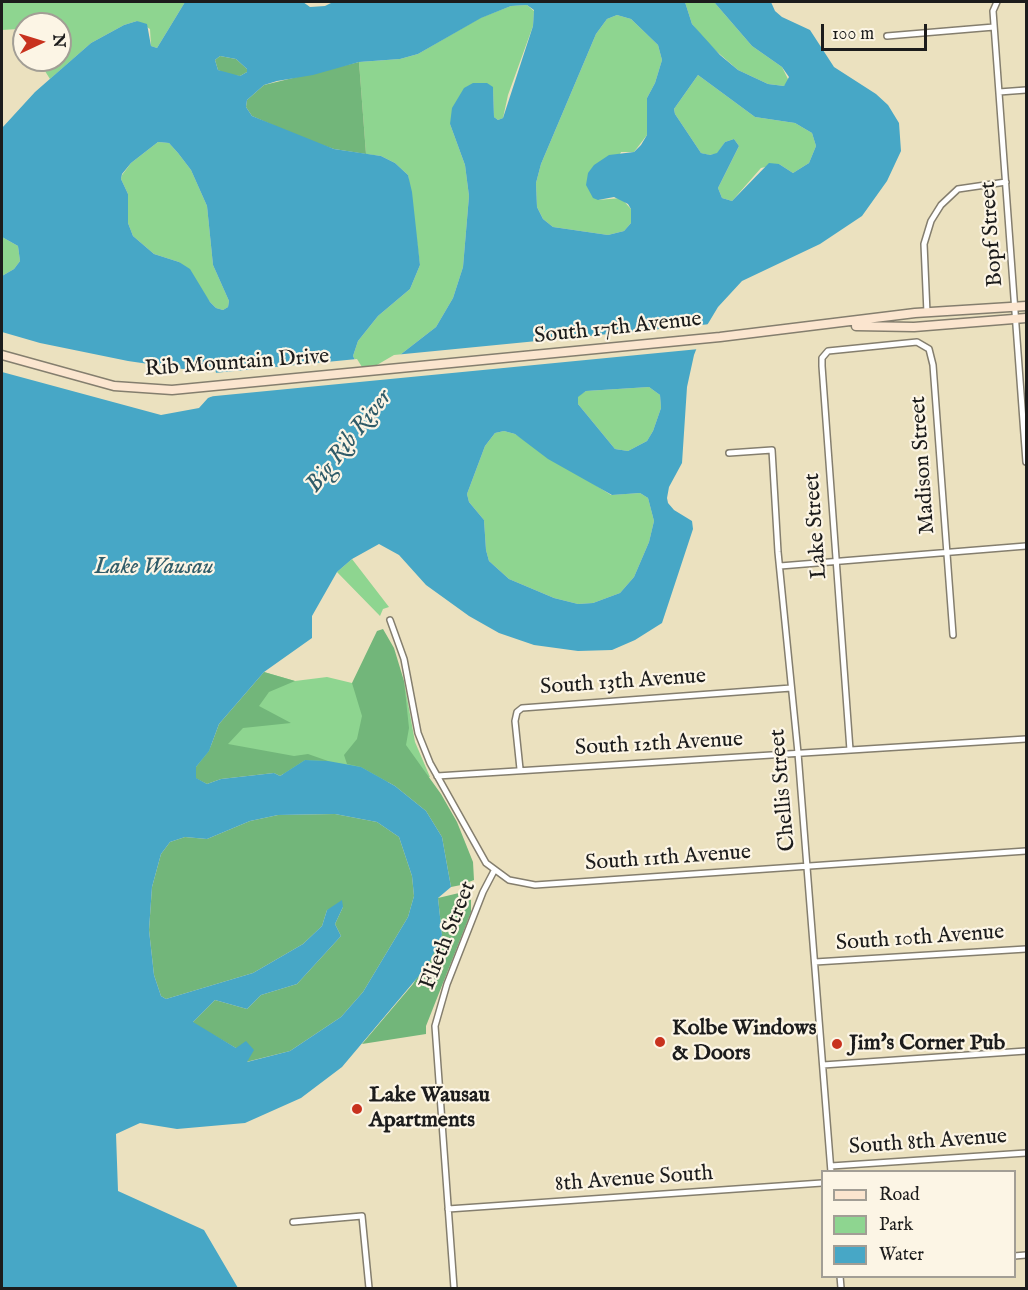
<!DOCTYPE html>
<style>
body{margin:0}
#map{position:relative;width:1028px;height:1290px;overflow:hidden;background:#ebe1bf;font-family:"IM FELL English",serif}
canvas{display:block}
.frame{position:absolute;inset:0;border:3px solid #1c1c1c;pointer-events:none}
.legend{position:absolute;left:821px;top:1170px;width:195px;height:108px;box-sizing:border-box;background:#fcf5e5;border:2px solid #a29e95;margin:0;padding:8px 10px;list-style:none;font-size:18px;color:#1c1c1c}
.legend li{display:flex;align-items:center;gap:12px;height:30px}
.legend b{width:30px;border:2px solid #a29e95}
.north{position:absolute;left:12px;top:12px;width:60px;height:60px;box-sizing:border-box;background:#fcf5e5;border:2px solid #a29e95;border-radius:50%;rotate:86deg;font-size:16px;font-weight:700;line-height:24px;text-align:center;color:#1c1c1c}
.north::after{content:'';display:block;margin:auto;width:21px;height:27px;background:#c8321e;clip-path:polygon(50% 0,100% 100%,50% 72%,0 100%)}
.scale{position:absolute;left:821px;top:24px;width:106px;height:27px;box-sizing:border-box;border:3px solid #1c1c1c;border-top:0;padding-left:8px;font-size:18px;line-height:21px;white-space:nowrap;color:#1c1c1c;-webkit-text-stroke:4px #fcf5e5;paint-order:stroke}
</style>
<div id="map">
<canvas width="1028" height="1290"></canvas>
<div class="frame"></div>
<ul class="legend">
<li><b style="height:8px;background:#fbe5cf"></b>Road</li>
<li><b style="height:16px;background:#8ed590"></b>Park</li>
<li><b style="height:16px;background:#47a7c6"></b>Water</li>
</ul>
<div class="north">N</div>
<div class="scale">100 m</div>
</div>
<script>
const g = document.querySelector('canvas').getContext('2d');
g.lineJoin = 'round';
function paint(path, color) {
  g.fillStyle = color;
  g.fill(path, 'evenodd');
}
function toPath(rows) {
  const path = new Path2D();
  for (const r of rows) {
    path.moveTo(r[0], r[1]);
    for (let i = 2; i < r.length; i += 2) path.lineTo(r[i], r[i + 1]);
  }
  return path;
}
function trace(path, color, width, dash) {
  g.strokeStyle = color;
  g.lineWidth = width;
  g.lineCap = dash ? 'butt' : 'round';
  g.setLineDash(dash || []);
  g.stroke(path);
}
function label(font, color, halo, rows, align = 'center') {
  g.font = font + ' "IM FELL English",serif';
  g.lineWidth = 4.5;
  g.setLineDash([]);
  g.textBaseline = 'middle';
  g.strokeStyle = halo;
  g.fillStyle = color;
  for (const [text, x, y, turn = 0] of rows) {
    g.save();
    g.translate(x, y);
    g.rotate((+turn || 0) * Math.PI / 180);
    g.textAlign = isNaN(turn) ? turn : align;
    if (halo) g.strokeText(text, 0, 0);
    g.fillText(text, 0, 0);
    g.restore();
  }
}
paint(toPath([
 [2,2,185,2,157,48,151,46,150,29,137,21,124,25,91,43,50,79,38,60,60,60,60,24,24,24,24,38,18,29,2,30],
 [685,2,714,2,752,46,782,67,789,81,784,86,768,84,738,70,707,43,692,24],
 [527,5,534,11,533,26,508,95,503,118,498,120,494,117,493,88,450,124,465,165,469,196,463,267,453,298,436,327,387,365,360,370,353,356,358,341,378,316,410,289,420,265,408,175,395,163,381,156,366,154,359,62,400,59,418,54,480,18,511,6],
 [617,15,631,19,658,45,662,60,655,83,647,98,647,135,634,152,621,152,598,200,621,198,631,209,631,223,624,231,608,235,553,227,543,219,537,207,536,183,541,164,596,34,607,19],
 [698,75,755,117,795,123,812,133,816,146,809,163,793,173,779,164,761,168,732,201,722,198,718,188,739,146,734,139,725,142,717,154,709,155,701,153,675,114,674,109],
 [158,142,169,143,178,153,191,170,207,206,213,265,229,301,228,307,223,310,216,308,210,302,179,262,154,254,133,236,128,223,128,194,121,179,122,175,131,163],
 [2,237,18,246,20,261,14,269,2,276],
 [649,387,660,395,661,408,653,431,647,441,628,451,615,449,578,404,578,396,586,391],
 [504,431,515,434,611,495,640,493,648,498,654,521,649,542,634,577,620,593,593,603,578,604,554,598,509,579,489,561,486,550,484,520,469,502,467,494,485,446,495,433],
 [352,559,389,607,383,609,380,616,337,572],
 [264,672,295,681,327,677,352,683,404,681,415,742,430,777,387,782,196,767]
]), '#8ed590');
paint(toPath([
 [220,56,236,59,247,69,247,72,240,76,229,75,218,70,215,60],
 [359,62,366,154,334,149,307,140,252,116,246,107,247,100,264,85],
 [383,629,394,648,404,681,409,728,406,745,441,794,457,822,473,862,474,880,461,885,451,887,442,837,426,811,395,786,361,767,347,764,344,755,357,739,362,716,352,683,377,631],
 [264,672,295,681,269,692,259,706,291,723,243,728,228,744,294,756,308,754,328,761,305,760,280,776,274,773,221,779,207,784,195,778,196,767,209,751,219,724],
 [335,814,377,822,399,837,412,876,414,896,408,917,363,992,341,1017,290,1051,246,1062,236,1048,192,1023,215,1000,247,1009,261,995,297,984,341,936,335,924,343,907,327,910,322,926,303,944,253,973,166,999,161,996,154,975,149,930,152,887,161,854,170,842,185,837,207,839,250,821,278,815],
 [459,893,471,900,471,912,426,1026,426,1034,362,1044,413,984,442,935,438,898]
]), '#72b67a');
paint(toPath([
 [185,2,303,2,310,7,325,6,333,2,685,2,692,24,720,55,738,70,768,84,784,86,789,77,782,67,752,46,714,2,771,2,775,11,782,17,810,30,834,67,876,94,888,105,899,123,901,151,887,181,862,216,820,244,742,281,718,307,703,332,694,355,687,387,682,463,669,487,667,498,668,503,674,510,692,521,693,529,662,623,635,640,612,650,578,651,534,645,499,633,469,616,426,585,399,555,379,544,352,559,337,572,312,616,312,638,264,672,219,724,209,751,196,767,196,778,207,784,221,779,274,773,280,776,305,760,328,761,361,767,395,786,426,811,442,837,451,887,438,898,442,935,428,965,342,1067,301,1098,245,1123,177,1129,140,1123,116,1134,118,1191,204,1230,238,1288,2,1288,2,372,161,415,199,408,208,398,220,393,215,368,183,369,128,361,40,343,2,332,2,276,14,269,20,261,18,246,2,237,2,128,35,92,91,43,124,25,137,21,147,24,151,46,157,48],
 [527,5,534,10,533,26,503,118,498,120,494,117,493,87,487,83,473,83,464,88,452,108,450,124,465,165,469,196,463,267,453,298,436,327,387,365,360,370,353,356,358,341,378,316,410,289,420,265,412,192,408,175,395,163,381,156,334,149,252,116,246,107,247,100,264,85,277,81,313,75,359,62,400,59,418,54,481,18,511,6],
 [617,15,631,19,658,45,662,60,655,83,647,98,647,135,641,145,634,152,609,155,594,165,588,173,586,185,593,198,598,200,614,197,628,204,631,209,631,223,624,231,608,235,553,227,543,219,537,207,536,183,541,164,596,34,607,19],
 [220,56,236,59,247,69,247,72,240,76,218,70,215,60],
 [698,75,755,117,795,123,812,133,816,146,809,163,793,173,779,164,769,163,732,201,722,198,718,188,739,146,734,139,725,142,717,153,710,155,701,153,675,114,674,109],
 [158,142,169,143,178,153,191,170,207,206,213,265,229,301,228,307,223,310,216,308,210,302,190,269,179,262,154,254,133,236,128,223,128,194,121,179,122,174,131,163],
 [649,387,660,395,661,408,653,431,647,441,628,451,615,449,578,404,578,397,586,391],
 [504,431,515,434,548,459,612,495,640,493,648,498,654,521,649,542,634,577,620,593,593,603,578,604,554,598,509,579,489,561,486,550,484,520,469,502,467,494,485,446,495,433],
 [335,814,377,822,399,837,412,876,414,896,408,917,363,992,341,1017,290,1051,247,1062,254,1050,246,1041,236,1048,193,1022,215,1000,247,1009,261,995,297,984,341,936,335,924,343,907,342,900,327,910,322,926,303,944,253,973,166,999,161,996,154,975,149,930,152,887,161,854,170,842,185,837,207,839,250,821,278,815]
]), '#47a7c6');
paint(toPath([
 [711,324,699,349,205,397,217,391,214,373,357,359,362,367,370,369,394,355]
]), '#ebe1bf');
const street = toPath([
 [997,2,993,11,1026,462],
 [887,36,994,27],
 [999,92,1026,90],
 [927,313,924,244,931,221,941,205,958,189,1006,182],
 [729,453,772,450,778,552,798,753,831,1172],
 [780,566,1026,546],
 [390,620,404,659,418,733,430,763,486,863,509,880,535,885,1026,851],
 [850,750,822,366,822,358,828,351,917,342,929,349,933,365,953,635],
 [520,769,515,721,517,712,522,708,791,688],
 [437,776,1026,739],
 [815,962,1026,949],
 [823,1065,1026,1051],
 [831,1166,1026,1153],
 [448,1209,822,1183],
 [293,1222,362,1216,369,1288],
 [1014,1256,1026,1255],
 [840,1276,841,1288],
 [454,1288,435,1026,447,984,483,892,494,871]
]);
const secondary = toPath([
 [856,326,914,327,1026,318],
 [2,355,114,386,172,390,720,337,915,313,1026,306]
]);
trace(street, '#847e6e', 8);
trace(secondary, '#847e6e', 11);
trace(street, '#fff', 5);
trace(secondary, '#fbe5cf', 8);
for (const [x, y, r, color] of [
 [660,1042,6,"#c8321e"],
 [837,1044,6,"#c8321e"],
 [357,1109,6,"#c8321e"]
]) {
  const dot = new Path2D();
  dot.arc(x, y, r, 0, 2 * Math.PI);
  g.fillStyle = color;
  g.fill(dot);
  trace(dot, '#fcf5e5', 2);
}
label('22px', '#1c1c1c', '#fcf5e5', [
 ["Bopf Street",993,234,-94],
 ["South 17th Avenue",618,329,-6],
 ["Rib Mountain Drive",237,364,-4],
 ["Madison Street",924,465,-94],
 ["Lake Street",817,526,-94],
 ["South 13th Avenue",623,683,-4],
 ["South 12th Avenue",659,745,-3],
 ["Chellis Street",784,790,-95],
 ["South 11th Avenue",668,859,-4],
 ["Flieth Street",449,936,-68],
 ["South 10th Avenue",920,939,-4],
 ["South 8th Avenue",928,1143,-4],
 ["8th Avenue South",634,1180,-4]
]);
label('bold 22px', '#1c1c1c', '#fcf5e5', [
 ["Kolbe Windows",672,1029],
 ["& Doors",672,1054],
 ["Jim's Corner Pub",849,1044],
 ["Lake Wausau",369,1096],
 ["Apartments",369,1121]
], 'left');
label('italic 24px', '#2f5b68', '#fcf5e5', [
 ["Big Rib River",350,442,-52],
 ["Lake Wausau",154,568]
]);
</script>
